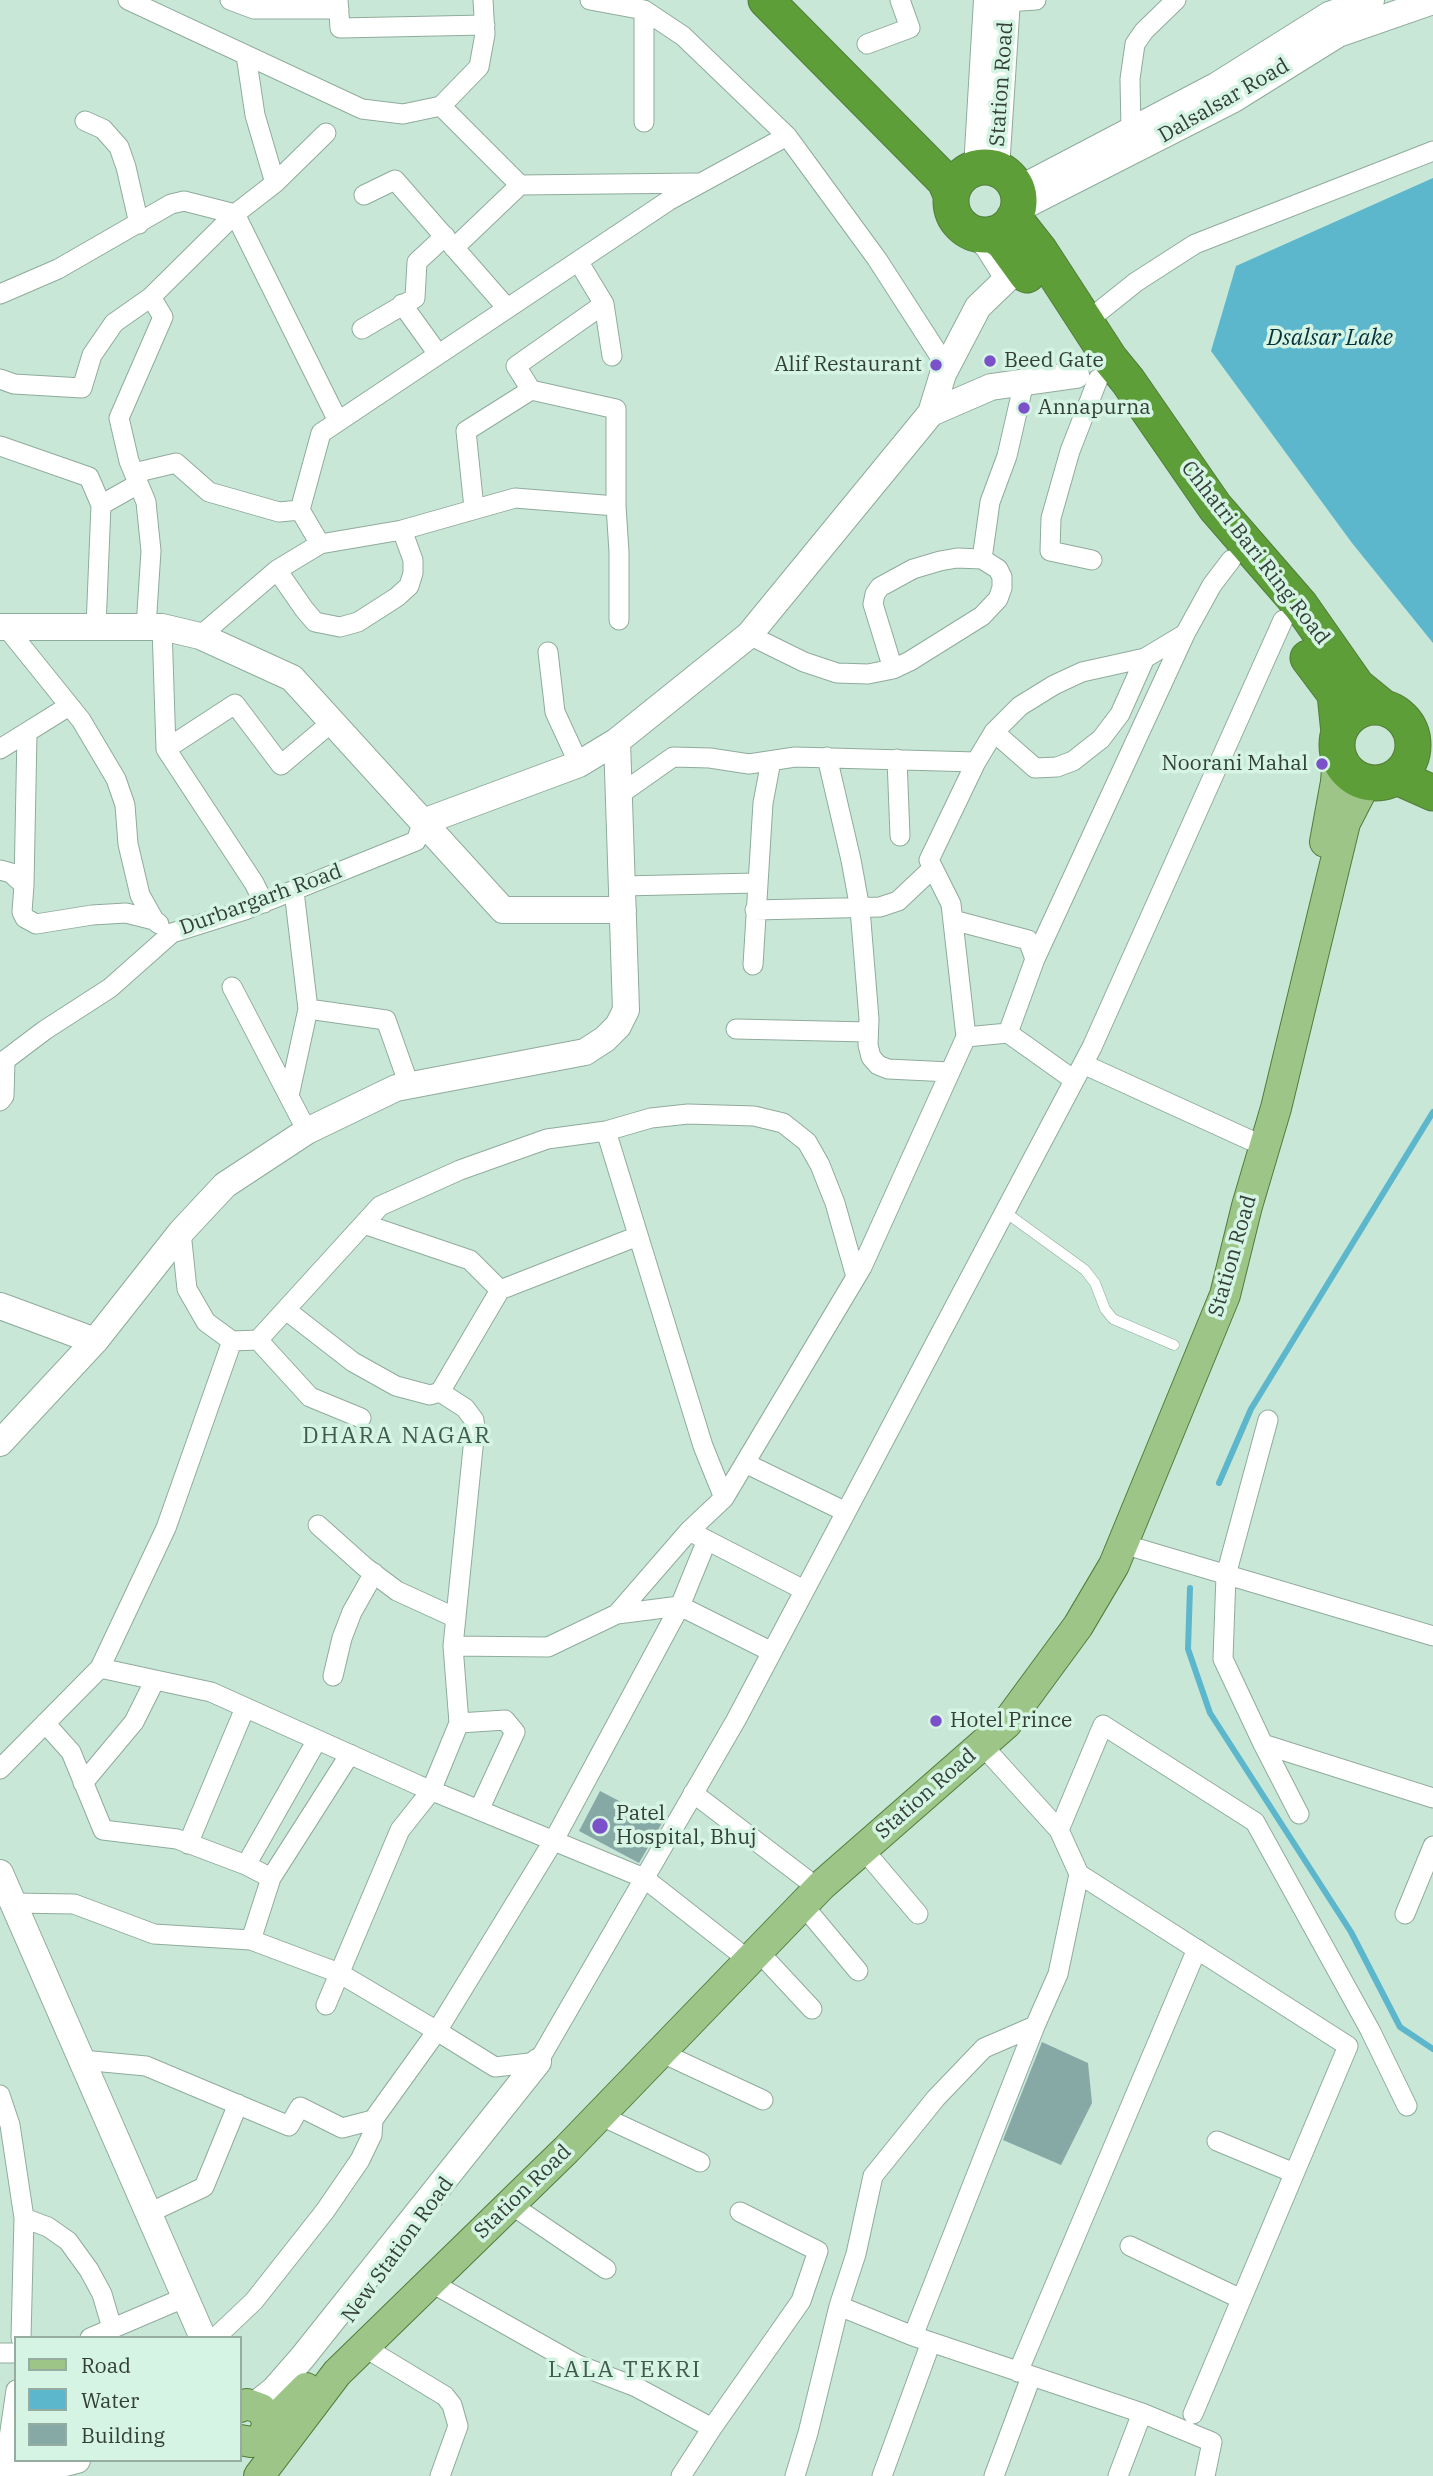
<!DOCTYPE html>
<style>
body{margin:0}
#map{position:relative;width:1433px;height:2476px;overflow:hidden;background:#c9e7d7;font-family:"IBM Plex Serif",serif}
canvas{display:block}
.legend{position:absolute;left:14px;top:2336px;width:228px;height:126px;box-sizing:border-box;background:#d6f4e4;border:2px solid #95aca0;margin:0;padding:9px 12px;list-style:none;font-size:21px;color:#333f39}
.legend li{display:flex;align-items:center;gap:14px;height:35px}
.legend b{width:35px;border:2px solid #95aca0}
</style>
<div id="map">
<canvas width="1433" height="2476"></canvas>
<ul class="legend">
<li><b style="height:9px;background:#9ec588"></b>Road</li>
<li><b style="height:19px;background:#5cb6cc"></b>Water</li>
<li><b style="height:19px;background:#87a9a6"></b>Building</li>
</ul>
</div>
<script>
const g = document.querySelector('canvas').getContext('2d');
g.lineJoin = 'round';
function paint(path, color) {
  g.fillStyle = color;
  g.fill(path, 'evenodd');
}
function toPath(rows) {
  const path = new Path2D();
  for (const r of rows) {
    if (r.length === 3) {
      path.moveTo(r[0] + r[2], r[1]);
      path.arc(r[0], r[1], r[2], 0, 2 * Math.PI);
      continue;
    }
    path.moveTo(r[0], r[1]);
    for (let i = 2; i < r.length; i += 2) path.lineTo(r[i], r[i + 1]);
  }
  return path;
}
function trace(path, color, width, dash) {
  g.strokeStyle = color;
  g.lineWidth = width;
  g.lineCap = dash ? 'butt' : 'round';
  g.setLineDash(dash || []);
  g.stroke(path);
}
function label(font, color, halo, rows, align = 'center') {
  g.font = font + ' "IBM Plex Serif",serif';
  g.lineWidth = 7;
  g.setLineDash([]);
  g.textBaseline = 'middle';
  g.strokeStyle = halo;
  g.fillStyle = color;
  for (const [text, x, y, turn = 0] of rows) {
    g.save();
    g.translate(x, y);
    g.rotate((+turn || 0) * Math.PI / 180);
    g.textAlign = isNaN(turn) ? turn : align;
    if (halo) g.strokeText(text, 0, 0);
    g.fillText(text, 0, 0);
    g.restore();
  }
}
paint(toPath([
 [1433,178,1433,643,1352,543,1211,351,1236,266]
]), '#5cb6cc');
trace(toPath([
 [1219,1483,1251,1409,1433,1112],
 [1190,1588,1188,1649,1210,1713,1351,1932,1400,2027,1433,2049]
]), '#5cb6cc', 6);
paint(toPath([
 [600,1791,662,1823,639,1863,579,1831],
 [1042,2042,1088,2063,1092,2103,1061,2165,1003,2140]
]), '#87a9a6');
const lane = toPath([
 [1005,1212,1085,1270,1095,1283,1105,1309,1113,1319,1174,1345]
]);
const street = toPath([
 [128,0,362,109,403,114,441,106,479,67,485,34,483,0],
 [230,0,254,9,339,9],
 [338,0,340,28,485,25],
 [590,0,644,10,683,36,787,136,877,259,946,366],
 [1007,2,1036,0],
 [644,10,644,122],
 [867,44,910,28,900,0],
 [246,55,255,115,275,183],
 [441,106,520,185,454,248],
 [85,121,103,129,119,147,126,167,139,224],
 [1131,131,1130,79,1135,44,1144,31,1176,0],
 [520,185,697,183],
 [364,195,395,180,507,308],
 [578,261,604,304,612,356],
 [0,294,58,269,171,204,184,201,235,214,338,421],
 [402,304,438,354],
 [1086,322,1136,282,1195,244,1433,151],
 [362,329,415,298,417,262,445,236],
 [0,379,14,384,82,388,92,355,114,323,151,297,235,214,275,183,326,133],
 [531,390,516,366,604,304],
 [0,446,89,477,101,505,96,627],
 [134,473,176,463,209,492,279,512,300,510,320,544,402,530,515,498,616,506,619,552,619,620],
 [101,505,138,484],
 [474,508,466,431,531,390,616,409,616,506],
 [300,510,321,433,668,201,787,136],
 [982,559,990,502,1007,456,1024,382],
 [1092,560,1050,551,1051,518,1070,451,1098,379],
 [277,570,304,609,315,622,340,627,358,622,397,597,409,586,413,573,413,560,402,530],
 [6,627,81,720,116,779,125,805,128,844,140,895,154,920],
 [146,627,151,551,146,502,129,461,119,418,163,317,151,297],
 [162,627,166,749,254,883,264,903],
 [749,635,804,662,837,673,868,674,893,669,910,661,982,616,998,599,1002,588,1002,577,998,569,982,559,957,558,940,561,913,569,880,587,875,594,873,604,893,669],
 [200,636,277,570,320,544],
 [548,652,555,712,579,764],
 [994,732,1035,768,1057,767,1073,761,1101,739,1120,714,1145,658],
 [0,749,69,706],
 [166,749,235,704,281,765,332,722],
 [827,757,851,860,860,909,869,1019,868,1045,871,1057,878,1065,888,1069,950,1072],
 [897,759,900,836],
 [619,795,673,757,710,758,749,764,795,757,976,762],
 [0,870,11,873,24,885,22,912,25,918,36,924,92,915,126,913,154,920,159,924],
 [24,885,27,734],
 [622,886,756,883],
 [294,891,308,1009,386,1020,409,1085],
 [755,910,880,907,898,901,933,868],
 [953,920,1028,940,1035,959,1008,1033,1074,1080],
 [1035,959,1185,634],
 [753,965,763,803,771,761],
 [232,987,307,1131],
 [736,1029,868,1032],
 [966,1037,1008,1033],
 [0,1064,45,1030,110,988,172,933,245,910,416,841,423,822],
 [1083,1064,1250,1140],
 [289,1096,308,1009],
 [0,1101,4,1096,5,1061],
 [606,1131,703,1446,724,1498],
 [364,1224,470,1260,500,1290],
 [181,1232,187,1289,206,1322,232,1341,258,1340,380,1206,460,1170,547,1139,606,1131,651,1118,688,1114,754,1116,783,1123,807,1142,820,1165,835,1203,856,1277],
 [286,1310,353,1362,396,1386,430,1395,440,1392,500,1290,638,1236],
 [258,1340,310,1397,361,1418],
 [440,1392,465,1408,474,1420,475,1428,453,1646,459,1723,505,1720,515,1732,479,1810],
 [1268,1420,1226,1575,1223,1659,1263,1744,1433,1798],
 [745,1463,846,1512],
 [318,1525,365,1567,397,1591,456,1618],
 [689,1531,724,1498,862,1267,966,1037,951,904,929,860,976,762,994,732,1020,706,1054,685,1082,672,1145,658,1185,634,1212,585,1231,560],
 [1123,1544,1433,1636],
 [617,1614,689,1531,804,1590],
 [453,1646,548,1647,617,1614,680,1606,772,1652],
 [100,1668,211,1692,418,1785,644,1878,737,1951],
 [333,1676,342,1638,352,1612,374,1573],
 [1263,1744,1299,1814],
 [0,1769,100,1668,166,1528,232,1341],
 [83,1783,134,1722,155,1680],
 [693,1793,806,1879],
 [1059,1830,1103,1725,1255,1822,1370,2030,1407,2106],
 [188,1844,245,1708],
 [863,1849,918,1914],
 [246,1865,317,1740],
 [1079,1874,1348,2046,1193,2414],
 [271,1878,350,1754],
 [13,1903,74,1904,154,1934,251,1940,271,1878,246,1865,177,1839,103,1830,71,1752,45,1723],
 [803,1905,858,1971],
 [1405,1914,1433,1846],
 [251,1940,339,1973,437,2031,554,1840,680,1606,707,1540],
 [758,1951,812,2009],
 [326,2005,400,1830,431,1791,459,1723],
 [660,2052,763,2100],
 [82,2060,146,2066,289,2126,300,2107,342,2128,373,2120,437,2031,495,2067,538,2062,736,1720,1092,1047,1283,620],
 [0,2095,10,2125,24,2218,21,2338],
 [599,2115,700,2162],
 [1217,2141,1294,2173],
 [510,2204,606,2269],
 [149,2213,204,2187,238,2104],
 [24,2218,48,2227,68,2241,89,2270,102,2294,112,2328],
 [1130,2246,1241,2299],
 [430,2282,576,2364,636,2387,712,2428,801,2301,818,2251,740,2212],
 [839,2306,913,2336,1142,2413,1212,2442,1205,2476],
 [913,2336,1035,2026],
 [90,2338,186,2297],
 [215,2338,254,2301,325,2211,360,2160,372,2135,373,2120],
 [364,2347,445,2396,452,2405,458,2426,440,2476],
 [0,2353,16,2353],
 [1018,2372,1197,1949],
 [4,2472,16,2390],
 [681,2476,712,2428],
 [795,2476,808,2433,839,2306,856,2254,873,2176,936,2098,984,2048,1035,2026,1058,1974,1079,1874,1059,1830,982,1745],
 [882,2476,931,2342],
 [994,2476,1031,2377],
 [1118,2476,1142,2413]
]);
const secondary = toPath([
 [977,168,987,0],
 [996,169,1007,0],
 [1012,181,1029,184,1216,86,1329,15,1371,0],
 [1018,209,1232,100,1338,34,1433,1],
 [931,413,991,387,1076,375],
 [0,627,162,627,200,636,292,678,423,822,579,764,617,741,749,635,931,413,943,374,978,307,1008,278,988,246,973,232],
 [423,822,503,910,623,910],
 [0,1306,95,1341],
 [0,1443,95,1341,181,1232,225,1185,307,1131,396,1088,585,1052,605,1039,618,1026,626,1010,617,741],
 [0,1873,203,2338],
 [255,2405,274,2390,302,2358,538,2062],
 [0,2472,45,2468,77,2460]
]);
const primary = toPath([
 [1325,842,1336,782,1338,754],
 [240,2407,247,2404,261,2409,268,2422,264,2435,258,2440,251,2442,240,2440],
 [268,2422,274,2420,306,2388],
 [259,2476,337,2373,566,2150,822,1885,1006,1724,1078,1626,1114,1565,1225,1295,1247,1206,1276,1108,1345,823,1366,782]
]);
const highway = toPath([
 [766,0,945,181,951,195],
 [985,201,34],
 [1014,218,1040,251,1110,359,1128,381,1215,507,1301,606,1357,686,1384,708],
 [992,234,1003,242,1027,275],
 [1308,658,1335,694,1339,733],
 [1375,745,38],
 [1397,777,1433,793]
]);
trace(lane, '#8fab9c', 11);
trace(street, '#8fab9c', 21);
trace(secondary, '#8fab9c', 28);
trace(primary, '#4f7d39', 32);
trace(highway, '#4f7d39', 37);
trace(lane, '#fff', 10);
trace(street, '#fff', 19);
trace(secondary, '#fff', 26);
trace(primary, '#9ec588', 30);
trace(highway, '#5e9e39', 35);
for (const [x, y, r, color] of [
 [990,361,7,"#7b51ca"],
 [936,365,7,"#7b51ca"],
 [1024,408,7,"#7b51ca"],
 [1322,764,7,"#7b51ca"],
 [936,1721,7,"#7b51ca"],
 [600,1826,9,"#7b51ca"]
]) {
  const dot = new Path2D();
  dot.arc(x, y, r, 0, 2 * Math.PI);
  g.fillStyle = color;
  g.fill(dot);
  trace(dot, '#d6f4e4', 2.5);
}
label('21px', '#333f39', '#d6f4e4', [
 ["Station Road",1002,84,-86],
 ["Dalsalsar Road",1224,101,-30],
 ["Chhatri Bari Ring Road",1255,553,52],
 ["Durbargarh Road",261,900,-20],
 ["Station Road",1233,1256,-74],
 ["Station Road",926,1794,-41],
 ["Station Road",523,2192,-44],
 ["New Station Road",398,2250,-54]
]);
label('21px', '#333f39', '#d6f4e4', [
 ["Beed Gate",1004,361],
 ["Alif Restaurant",922,365,"right"],
 ["Annapurna",1038,408],
 ["Noorani Mahal",1308,764,"right"],
 ["Hotel Prince",950,1721],
 ["Patel",616,1814],
 ["Hospital, Bhuj",616,1838]
], 'left');
label('italic 23px', '#04313a', '#d6f4e4', [
 ["Dsalsar Lake",1330,338]
]);
g.letterSpacing = '2px';
label('23px', '#415b4e', '#d6f4e4', [
 ["DHARA NAGAR",397,1436],
 ["LALA TEKRI",625,2370]
]);
g.letterSpacing = '0px';
</script>
